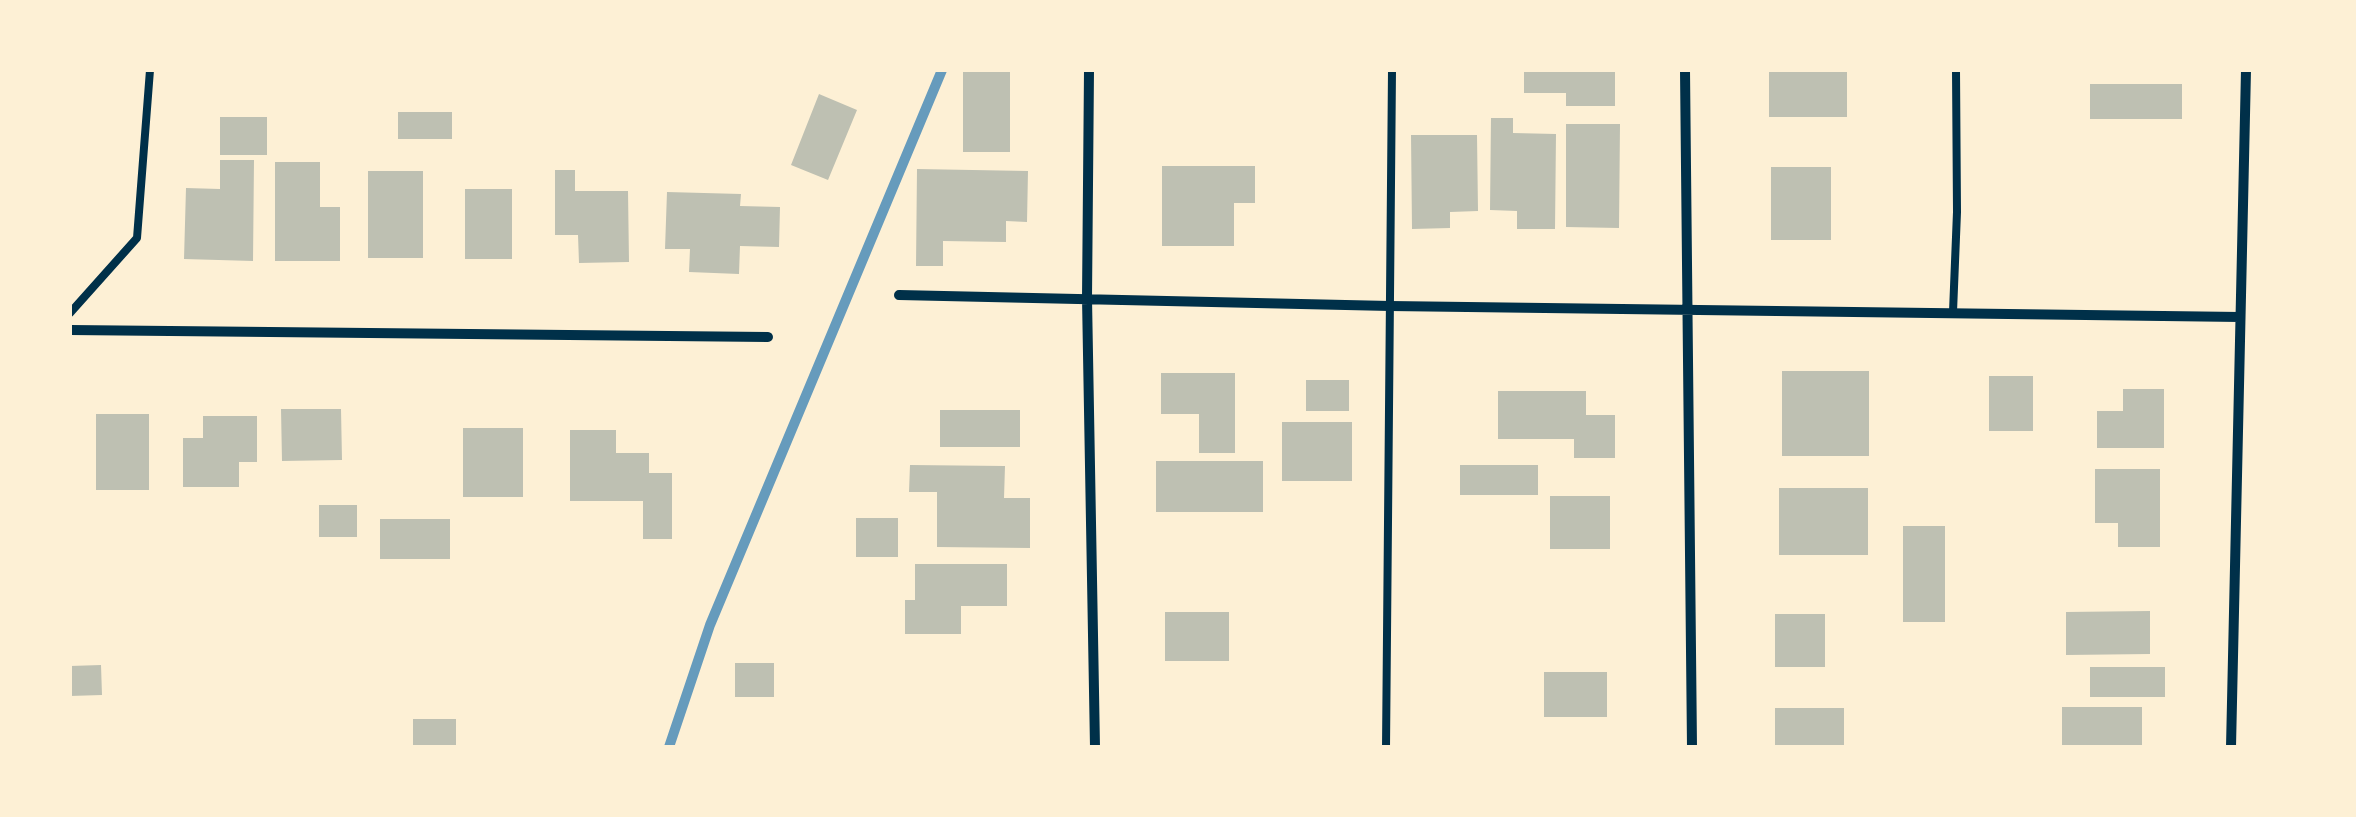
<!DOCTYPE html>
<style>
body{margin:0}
#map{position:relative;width:2356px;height:817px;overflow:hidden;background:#fdf0d5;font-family:Mulish,sans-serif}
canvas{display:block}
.frame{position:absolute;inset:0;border:72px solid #fdf0d5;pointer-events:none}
</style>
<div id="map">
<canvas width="2356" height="817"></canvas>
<div class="frame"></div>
</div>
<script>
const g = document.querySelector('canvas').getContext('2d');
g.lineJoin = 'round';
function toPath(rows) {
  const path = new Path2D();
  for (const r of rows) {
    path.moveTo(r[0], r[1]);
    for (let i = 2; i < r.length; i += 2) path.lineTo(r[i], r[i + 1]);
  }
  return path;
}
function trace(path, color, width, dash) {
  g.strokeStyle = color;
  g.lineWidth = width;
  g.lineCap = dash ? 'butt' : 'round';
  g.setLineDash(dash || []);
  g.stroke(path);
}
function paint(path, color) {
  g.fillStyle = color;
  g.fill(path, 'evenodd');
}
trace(toPath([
 [669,747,710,625,942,70]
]), '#669bbc', 10);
paint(toPath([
 [963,70,1010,70,1010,152,963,152],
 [1524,70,1615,70,1615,106,1566,106,1566,93,1524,93],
 [1769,72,1847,72,1847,117,1769,117],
 [2090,84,2182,84,2182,119,2090,119],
 [819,94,857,110,828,180,791,165],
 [398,112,452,112,452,139,398,139],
 [220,117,267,117,267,155,220,155],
 [1491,118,1513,118,1513,133,1556,134,1555,229,1517,229,1517,211,1490,210],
 [1566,124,1620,124,1619,228,1566,227],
 [1411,135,1477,135,1478,211,1450,212,1450,228,1412,229],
 [220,160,254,160,253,261,184,259,186,188,220,189],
 [275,162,320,162,320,207,340,207,340,261,275,261],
 [1162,166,1255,166,1255,203,1234,203,1234,246,1162,246],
 [1771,167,1831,167,1831,240,1771,240],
 [917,169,1028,171,1027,222,1006,221,1006,242,943,241,943,266,916,266],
 [555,170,575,170,575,191,628,191,629,262,579,263,578,235,555,235],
 [368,171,423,171,423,258,368,258],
 [465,189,512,189,512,259,465,259],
 [667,192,741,194,740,206,780,207,779,247,740,246,739,274,689,272,690,249,665,249],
 [1782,371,1869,371,1869,456,1782,456],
 [1161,373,1235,373,1235,453,1199,453,1199,414,1161,414],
 [1989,376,2033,376,2033,431,1989,431],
 [1306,380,1349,380,1349,411,1306,411],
 [2123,389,2164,389,2164,448,2097,448,2097,411,2123,411],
 [1498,391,1586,391,1586,415,1615,415,1615,458,1574,458,1574,439,1498,439],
 [281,409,341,409,342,460,282,461],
 [940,410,1020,410,1020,447,940,447],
 [96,414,149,414,149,490,96,490],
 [203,416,257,416,257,462,239,462,239,487,183,487,183,438,203,438],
 [1282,422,1352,422,1352,481,1282,481],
 [463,428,523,428,523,497,463,497],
 [570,430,616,430,616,453,649,453,649,473,672,473,672,539,643,539,643,501,570,501],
 [1156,461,1263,461,1263,512,1156,512],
 [910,465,1005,466,1004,498,1030,498,1030,548,937,547,937,492,909,492],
 [1460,465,1538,465,1538,495,1460,495],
 [2095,469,2160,469,2160,547,2118,547,2118,523,2095,523],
 [1779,488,1868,488,1868,555,1779,555],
 [1550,496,1610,496,1610,549,1550,549],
 [319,505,357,505,357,537,319,537],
 [856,518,898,518,898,557,856,557],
 [380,519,450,519,450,559,380,559],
 [1903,526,1945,526,1945,622,1903,622],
 [915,564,1007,564,1007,606,961,606,961,634,905,634,905,600,915,600],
 [2150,611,2150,654,2066,655,2066,612],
 [1165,612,1229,612,1229,661,1165,661],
 [1775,614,1825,614,1825,667,1775,667],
 [735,663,774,663,774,697,735,697],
 [101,665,102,695,70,696,70,666],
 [2090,667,2165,667,2165,697,2090,697],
 [1544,672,1607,672,1607,717,1544,717],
 [2062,707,2142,707,2142,747,2062,747],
 [1775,708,1844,708,1844,747,1775,747],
 [413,719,456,719,456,747,413,747]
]), '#bec0b2');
trace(toPath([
 [1953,312,1957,212,1956,70],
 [70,313,137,238,150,70],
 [1386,747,1392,70]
]), '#003049', 8);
trace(toPath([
 [1089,70,1087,298,1095,747],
 [1685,70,1692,747],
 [899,295,1390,306,2240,317],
 [70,330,768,337],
 [2231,747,2246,70]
]), '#003049', 10);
</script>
